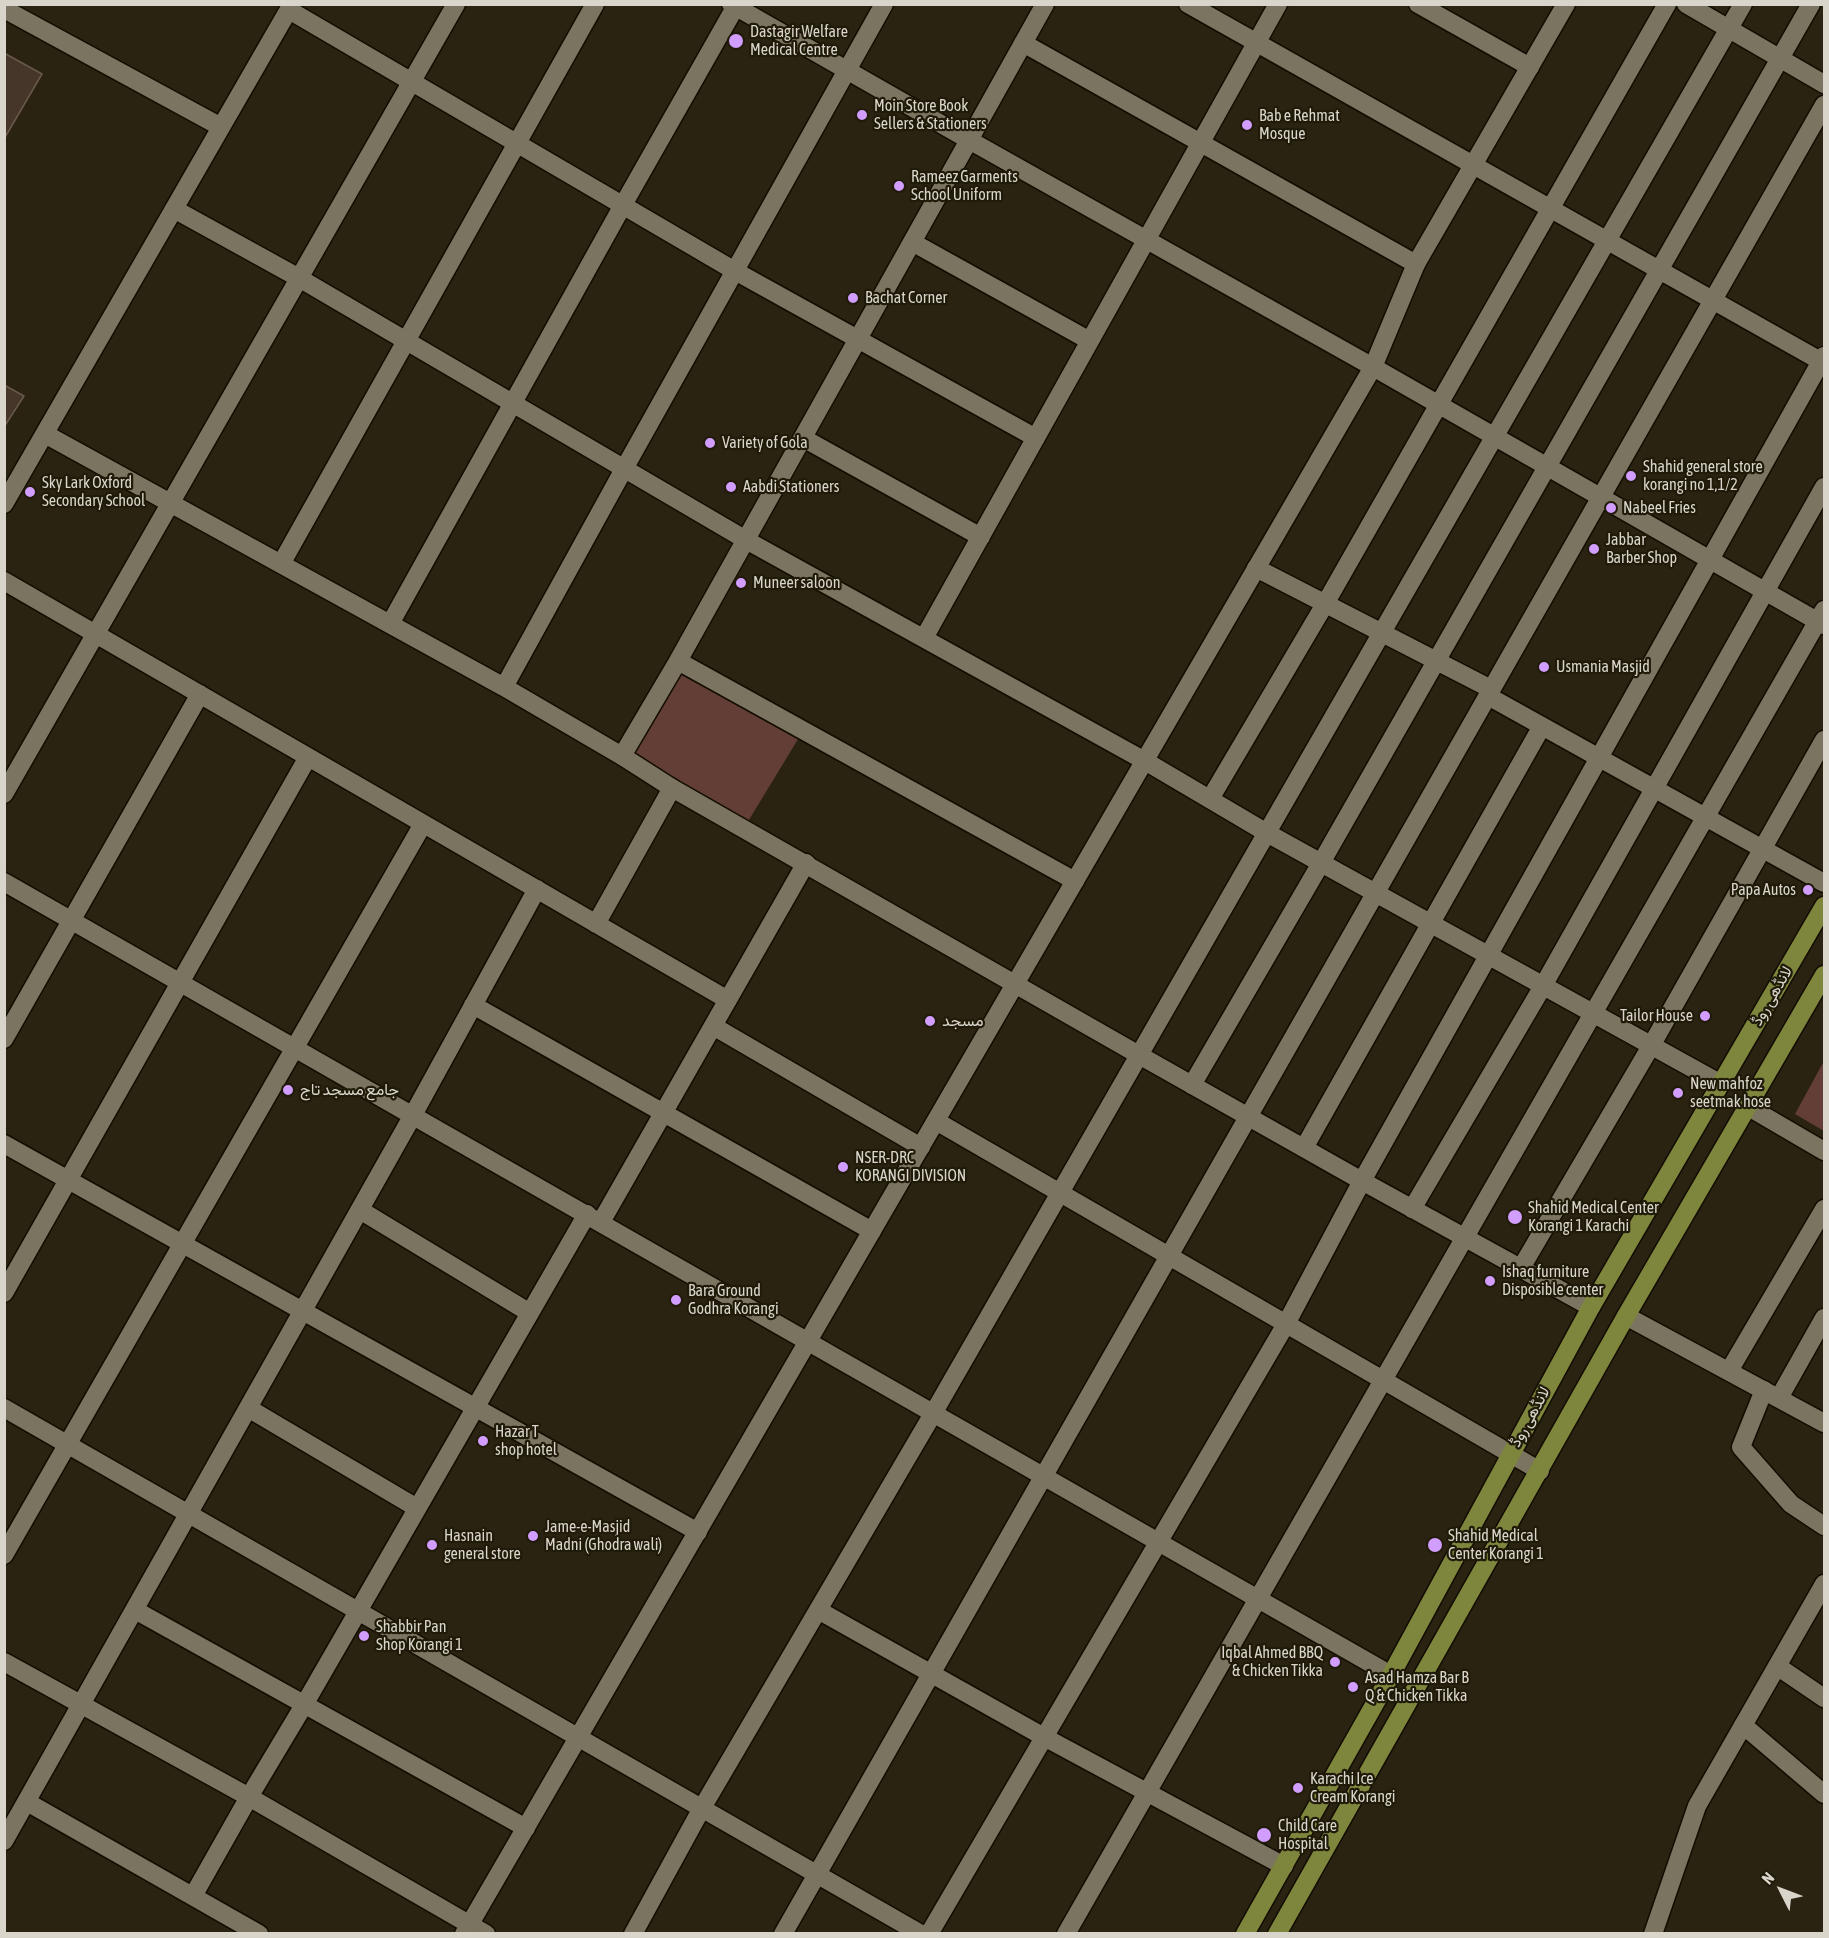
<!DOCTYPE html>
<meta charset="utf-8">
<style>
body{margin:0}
#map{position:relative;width:1829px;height:1938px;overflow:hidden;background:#2a2312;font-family:"Asap Condensed",sans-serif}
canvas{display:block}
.frame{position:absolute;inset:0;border:6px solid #d9d5ca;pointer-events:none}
.north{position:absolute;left:1751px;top:1860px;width:60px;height:60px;-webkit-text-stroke:4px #201a09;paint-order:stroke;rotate:312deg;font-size:16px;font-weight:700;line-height:24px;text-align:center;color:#d9d5ca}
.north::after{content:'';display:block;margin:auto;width:21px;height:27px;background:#d9d5ca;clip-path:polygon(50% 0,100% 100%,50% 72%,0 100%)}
</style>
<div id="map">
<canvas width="1829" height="1938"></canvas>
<div class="frame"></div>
<div class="north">N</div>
</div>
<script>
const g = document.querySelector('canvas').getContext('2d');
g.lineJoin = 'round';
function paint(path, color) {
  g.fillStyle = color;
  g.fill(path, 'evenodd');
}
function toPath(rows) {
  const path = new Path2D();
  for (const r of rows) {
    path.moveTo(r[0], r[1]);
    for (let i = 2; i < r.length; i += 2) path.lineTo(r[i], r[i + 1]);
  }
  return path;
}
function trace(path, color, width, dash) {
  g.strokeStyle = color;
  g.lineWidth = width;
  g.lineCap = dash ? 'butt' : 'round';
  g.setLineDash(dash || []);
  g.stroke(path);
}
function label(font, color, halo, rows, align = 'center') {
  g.font = font + ' "Asap Condensed",Vazirmatn,sans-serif';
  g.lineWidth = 4.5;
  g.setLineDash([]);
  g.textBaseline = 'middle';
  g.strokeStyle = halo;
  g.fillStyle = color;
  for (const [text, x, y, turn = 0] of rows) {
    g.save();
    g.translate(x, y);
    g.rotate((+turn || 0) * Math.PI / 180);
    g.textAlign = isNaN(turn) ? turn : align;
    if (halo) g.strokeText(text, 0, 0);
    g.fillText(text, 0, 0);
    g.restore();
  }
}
paint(toPath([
 [678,661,803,731,744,828,622,756],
 [1824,1061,1824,1131,1795,1114]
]), '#623e36');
const building = toPath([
 [4,53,42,74,4,139,4,53],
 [4,385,24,396,4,427,4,385]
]);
paint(building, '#453629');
trace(building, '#69594b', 1.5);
const minor = toPath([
 [731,4,969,140,1373,367,1824,625],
 [1188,4,1824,363],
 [1418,4,1530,67],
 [289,10,735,271,1036,438],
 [1023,43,1416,264],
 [174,209,299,278,746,540,1145,761,1267,833,1721,1084],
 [912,242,1090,341],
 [803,438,981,537],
 [281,564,595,4],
 [1256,568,1491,689],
 [4,581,728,1000],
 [390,624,623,205,737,4],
 [924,638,1278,4],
 [678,661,1075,881],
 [1488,696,1824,883],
 [622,756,678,661,1045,4],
 [4,794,456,4],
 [1210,799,1325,604,1667,4],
 [4,882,1391,1675],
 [596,924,672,788],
 [473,1005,872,1231],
 [713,1026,921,1147],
 [4,1039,200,694],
 [1192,1085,1321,863,1811,4],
 [1747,1106,1824,1151],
 [936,1121,1540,1471],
 [4,1144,698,1532],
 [1304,1148,1542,726],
 [1412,1209,1543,986,1824,487],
 [360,1210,530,1313],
 [601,1222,806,863],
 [1521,1268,1651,1046,1824,740],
 [4,1293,308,757],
 [1729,1371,1824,1209],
 [1764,1390,1741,1447,1791,1504,1824,1526],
 [1779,1398,1824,1318],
 [4,1408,921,1934],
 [248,1408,417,1508],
 [4,1555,423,824],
 [135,1610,526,1828],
 [818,1610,1044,1737,1284,1866],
 [4,1662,249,1797,486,1934],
 [1777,1666,1824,1698],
 [1743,1725,1824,1794],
 [27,1802,259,1934],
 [4,1841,413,1115,537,889],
 [193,1896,249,1797,304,1705,587,1214],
 [633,1934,702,1808,934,1412,1743,4],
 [783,1934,1824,105],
 [929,1934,1286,1324,1362,1181,1824,356],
 [1066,1934,1824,610],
 [1653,1934,1697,1806,1824,1584]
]);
const tertiary = toPath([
 [1686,4,1824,84],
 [4,9,221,127],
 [45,434,504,687,622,756,672,788,1139,1055,1362,1181,1591,1307],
 [4,504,292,4],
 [504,687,624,469,884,4],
 [1626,1316,1824,1423],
 [464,1934,1373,367,1416,264,1566,4]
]);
const primary = toPath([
 [1245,1934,1391,1675,1591,1307,1824,906],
 [1277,1934,1626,1316,1824,975]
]);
trace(minor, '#120c01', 21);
trace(tertiary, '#120c01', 21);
trace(primary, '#120c01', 21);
trace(minor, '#7b7460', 18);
trace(tertiary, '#7b7460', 18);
trace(primary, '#7e853c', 18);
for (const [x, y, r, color] of [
 [736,41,8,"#d19dfe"],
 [862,115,6,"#d19dfe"],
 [1247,125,6,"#d19dfe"],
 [899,186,6,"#d19dfe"],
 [853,298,6,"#d19dfe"],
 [710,443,6,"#d19dfe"],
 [1631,476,6,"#d19dfe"],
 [731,487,6,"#d19dfe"],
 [30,492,6,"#d19dfe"],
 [1611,508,6,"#d19dfe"],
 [1594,549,6,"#d19dfe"],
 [741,583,6,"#d19dfe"],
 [1544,667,6,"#d19dfe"],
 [1808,890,6,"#d19dfe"],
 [1705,1016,6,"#d19dfe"],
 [930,1021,6,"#d19dfe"],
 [288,1090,6,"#d19dfe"],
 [1678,1093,6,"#d19dfe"],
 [843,1167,6,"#d19dfe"],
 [1515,1217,8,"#d19dfe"],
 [1490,1281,6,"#d19dfe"],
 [676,1300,6,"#d19dfe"],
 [483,1441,6,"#d19dfe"],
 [533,1536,6,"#d19dfe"],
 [432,1545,6,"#d19dfe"],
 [1435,1545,8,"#d19dfe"],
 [364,1636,6,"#d19dfe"],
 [1335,1662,6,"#d19dfe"],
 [1353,1687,6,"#d19dfe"],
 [1298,1788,6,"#d19dfe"],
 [1264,1835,8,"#d19dfe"]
]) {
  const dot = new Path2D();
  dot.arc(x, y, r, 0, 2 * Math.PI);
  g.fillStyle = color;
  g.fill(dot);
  trace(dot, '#201a09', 2);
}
label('16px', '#d9d5ca', '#201a09', [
 ["Dastagir Welfare",750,32],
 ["Medical Centre",750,50],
 ["Moin Store Book",874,106],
 ["Sellers & Stationers",874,124],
 ["Bab e Rehmat",1259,116],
 ["Mosque",1259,134],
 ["Rameez Garments",911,177],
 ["School Uniform",911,195],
 ["Bachat Corner",865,298],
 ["Variety of Gola",722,443],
 ["Shahid general store",1643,467],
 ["korangi no 1,1/2",1643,485],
 ["Sky Lark Oxford",42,483],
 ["Secondary School",42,501],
 ["Aabdi Stationers",743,487],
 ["Nabeel Fries",1623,508],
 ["Jabbar",1606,540],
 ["Barber Shop",1606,558],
 ["Muneer saloon",753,583],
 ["Usmania Masjid",1556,667],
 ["Papa Autos",1796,890,"right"],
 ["Tailor House",1693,1016,"right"],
 ["مسجد",942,1021],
 ["New mahfoz",1690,1084],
 ["seetmak hose",1690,1102],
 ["جامع مسجد تاج",300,1090],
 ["NSER-DRC",855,1158],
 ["KORANGI DIVISION",855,1176],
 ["Shahid Medical Center",1528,1208],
 ["Korangi 1 Karachi",1528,1226],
 ["Ishaq furniture",1502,1272],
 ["Disposible center",1502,1290],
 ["Bara Ground",688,1291],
 ["Godhra Korangi",688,1309],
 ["Hazar T",495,1432],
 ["shop hotel",495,1450],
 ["Jame-e-Masjid",545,1527],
 ["Madni (Ghodra wali)",545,1545],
 ["Hasnain",444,1536],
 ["general store",444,1554],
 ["Shahid Medical",1448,1536],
 ["Center Korangi 1",1448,1554],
 ["Shabbir Pan",376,1627],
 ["Shop Korangi 1",376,1645],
 ["Iqbal Ahmed BBQ",1323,1653,"right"],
 ["& Chicken Tikka",1323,1671,"right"],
 ["Asad Hamza Bar B",1365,1678],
 ["Q & Chicken Tikka",1365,1696],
 ["Karachi Ice",1310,1779],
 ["Cream Korangi",1310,1797],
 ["Child Care",1278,1826],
 ["Hospital",1278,1844]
], 'left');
label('16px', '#d9d5ca', '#201a09', [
 ["لانڈھی روڈ",1772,996,-60],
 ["لانڈھی روڈ",1530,1417,-61]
]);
</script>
